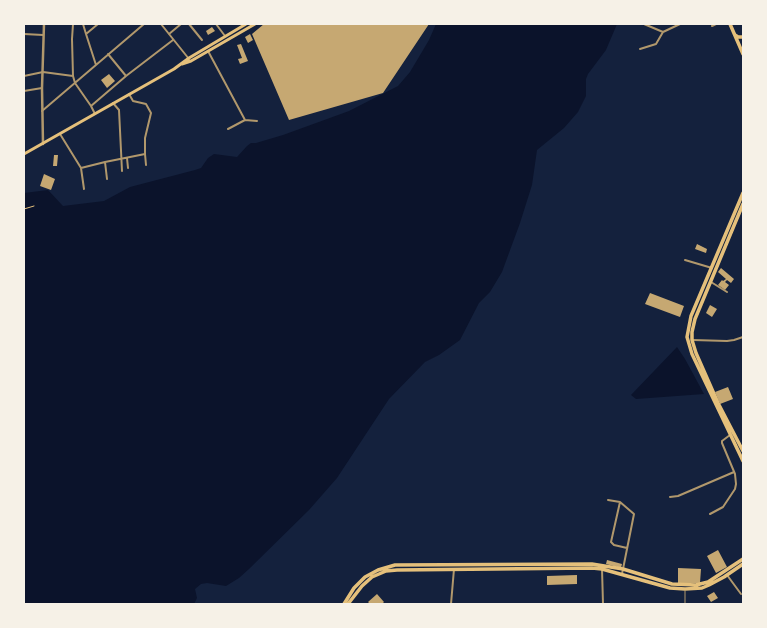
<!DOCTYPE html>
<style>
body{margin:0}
#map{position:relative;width:767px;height:628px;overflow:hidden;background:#14213d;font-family:"DM Sans",sans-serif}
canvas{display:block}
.frame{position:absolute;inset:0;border:25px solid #f6f1e7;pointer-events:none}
</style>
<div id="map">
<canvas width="767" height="628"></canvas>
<div class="frame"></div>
</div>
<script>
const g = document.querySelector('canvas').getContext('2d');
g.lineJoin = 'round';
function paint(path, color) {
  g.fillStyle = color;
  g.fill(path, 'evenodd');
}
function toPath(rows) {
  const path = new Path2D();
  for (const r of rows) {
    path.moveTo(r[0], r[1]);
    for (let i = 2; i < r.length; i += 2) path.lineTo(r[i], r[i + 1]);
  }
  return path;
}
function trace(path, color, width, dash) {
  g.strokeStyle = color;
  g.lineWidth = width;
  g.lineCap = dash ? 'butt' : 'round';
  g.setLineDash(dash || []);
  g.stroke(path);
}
paint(toPath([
 [436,24,617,24,606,50,588,74,586,79,586,96,578,112,564,128,537,150,532,185,520,223,502,272,490,292,479,303,460,340,439,355,425,362,389,399,337,478,309,510,249,569,239,578,226,586,207,583,201,584,195,589,197,598,194,604,24,604,24,193,48,190,63,206,104,201,130,187,195,170,201,168,208,158,214,154,237,157,247,146,251,143,256,143,283,135,349,111,398,86,410,72,429,40],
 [677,347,685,359,704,394,636,399,631,395]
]), '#0b132b');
paint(toPath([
 [264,24,429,24,383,93,289,120,252,34],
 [212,27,215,31,208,35,206,31],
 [250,34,253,40,248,43,245,37],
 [241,44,248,61,240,64,238,59,242,58,237,45],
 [109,74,115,81,107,88,101,80],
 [54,155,58,155,57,166,53,166],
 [44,174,55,179,51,190,40,186],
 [697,244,707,249,706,253,695,249],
 [721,268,734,279,731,283,727,280,725,282,729,285,725,290,718,285,722,280,723,281,726,279,718,272],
 [650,293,684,306,680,317,645,304],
 [710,305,717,309,712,317,706,313],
 [728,387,733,399,720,404,715,392],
 [718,550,727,567,716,573,707,556],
 [607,560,622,564,621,568,606,564],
 [678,568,701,569,700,583,678,583],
 [577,575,577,584,547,585,547,576],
 [714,592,718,598,711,602,707,596],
 [377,594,384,602,382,604,370,604,368,602]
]), '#c6a872');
trace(toPath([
 [24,209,34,206]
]), '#e5c07b', 1);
trace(toPath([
 [685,591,685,604]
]), '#b1986c', 1);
trace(toPath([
 [73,24,72,39,73,76,75,83,91,106,95,114],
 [83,24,86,34],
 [161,24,189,59],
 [189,24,202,40],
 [216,24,225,36],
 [712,26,716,24],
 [663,32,680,24],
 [24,34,43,35],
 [169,34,181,24],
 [640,49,656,44,663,32,644,24],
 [208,51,245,120],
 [108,54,126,76],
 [96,65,86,34,98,24],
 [24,76,43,72,73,76],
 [24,91,42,88],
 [129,94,133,101,146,104,151,113,145,138,145,154],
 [113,103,119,110,122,171],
 [91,106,126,76,173,40],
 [42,111,144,24],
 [228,129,245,120,257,121],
 [60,134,81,168,84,189],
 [127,158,128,168],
 [105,162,107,179],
 [81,168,105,162,145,154,146,165],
 [685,260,712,268],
 [711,282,727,292],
 [693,340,727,341,734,340,743,337],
 [670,497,678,496,734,472],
 [608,500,620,502,634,514,622,574],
 [620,502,611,542,614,545,627,548],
 [710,514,723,507,735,489,736,484,735,474,722,443,722,441,730,435],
 [602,569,603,604],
 [727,575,741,594],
 [451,604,454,569]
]), '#b1986c', 2);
trace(toPath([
 [43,144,42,88,44,24]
]), '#b1986c', 2.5);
trace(toPath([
 [182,64,191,61,255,24],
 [24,154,174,69,189,58,246,24]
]), '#e5c07b', 3);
trace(toPath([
 [730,24,743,54],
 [735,35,738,37,743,37],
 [743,193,691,316,687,337,692,354,743,461],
 [743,204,695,319,692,332,692,340,696,353,718,403,743,451],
 [344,604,354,588,365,577,378,570,395,565,592,564,623,569,672,584,696,585,708,582,743,559],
 [348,604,362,586,372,577,386,571,397,570,592,568,602,569,670,588,685,589,702,588,709,585,724,577,743,564]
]), '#e5c07b', 3.5);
</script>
